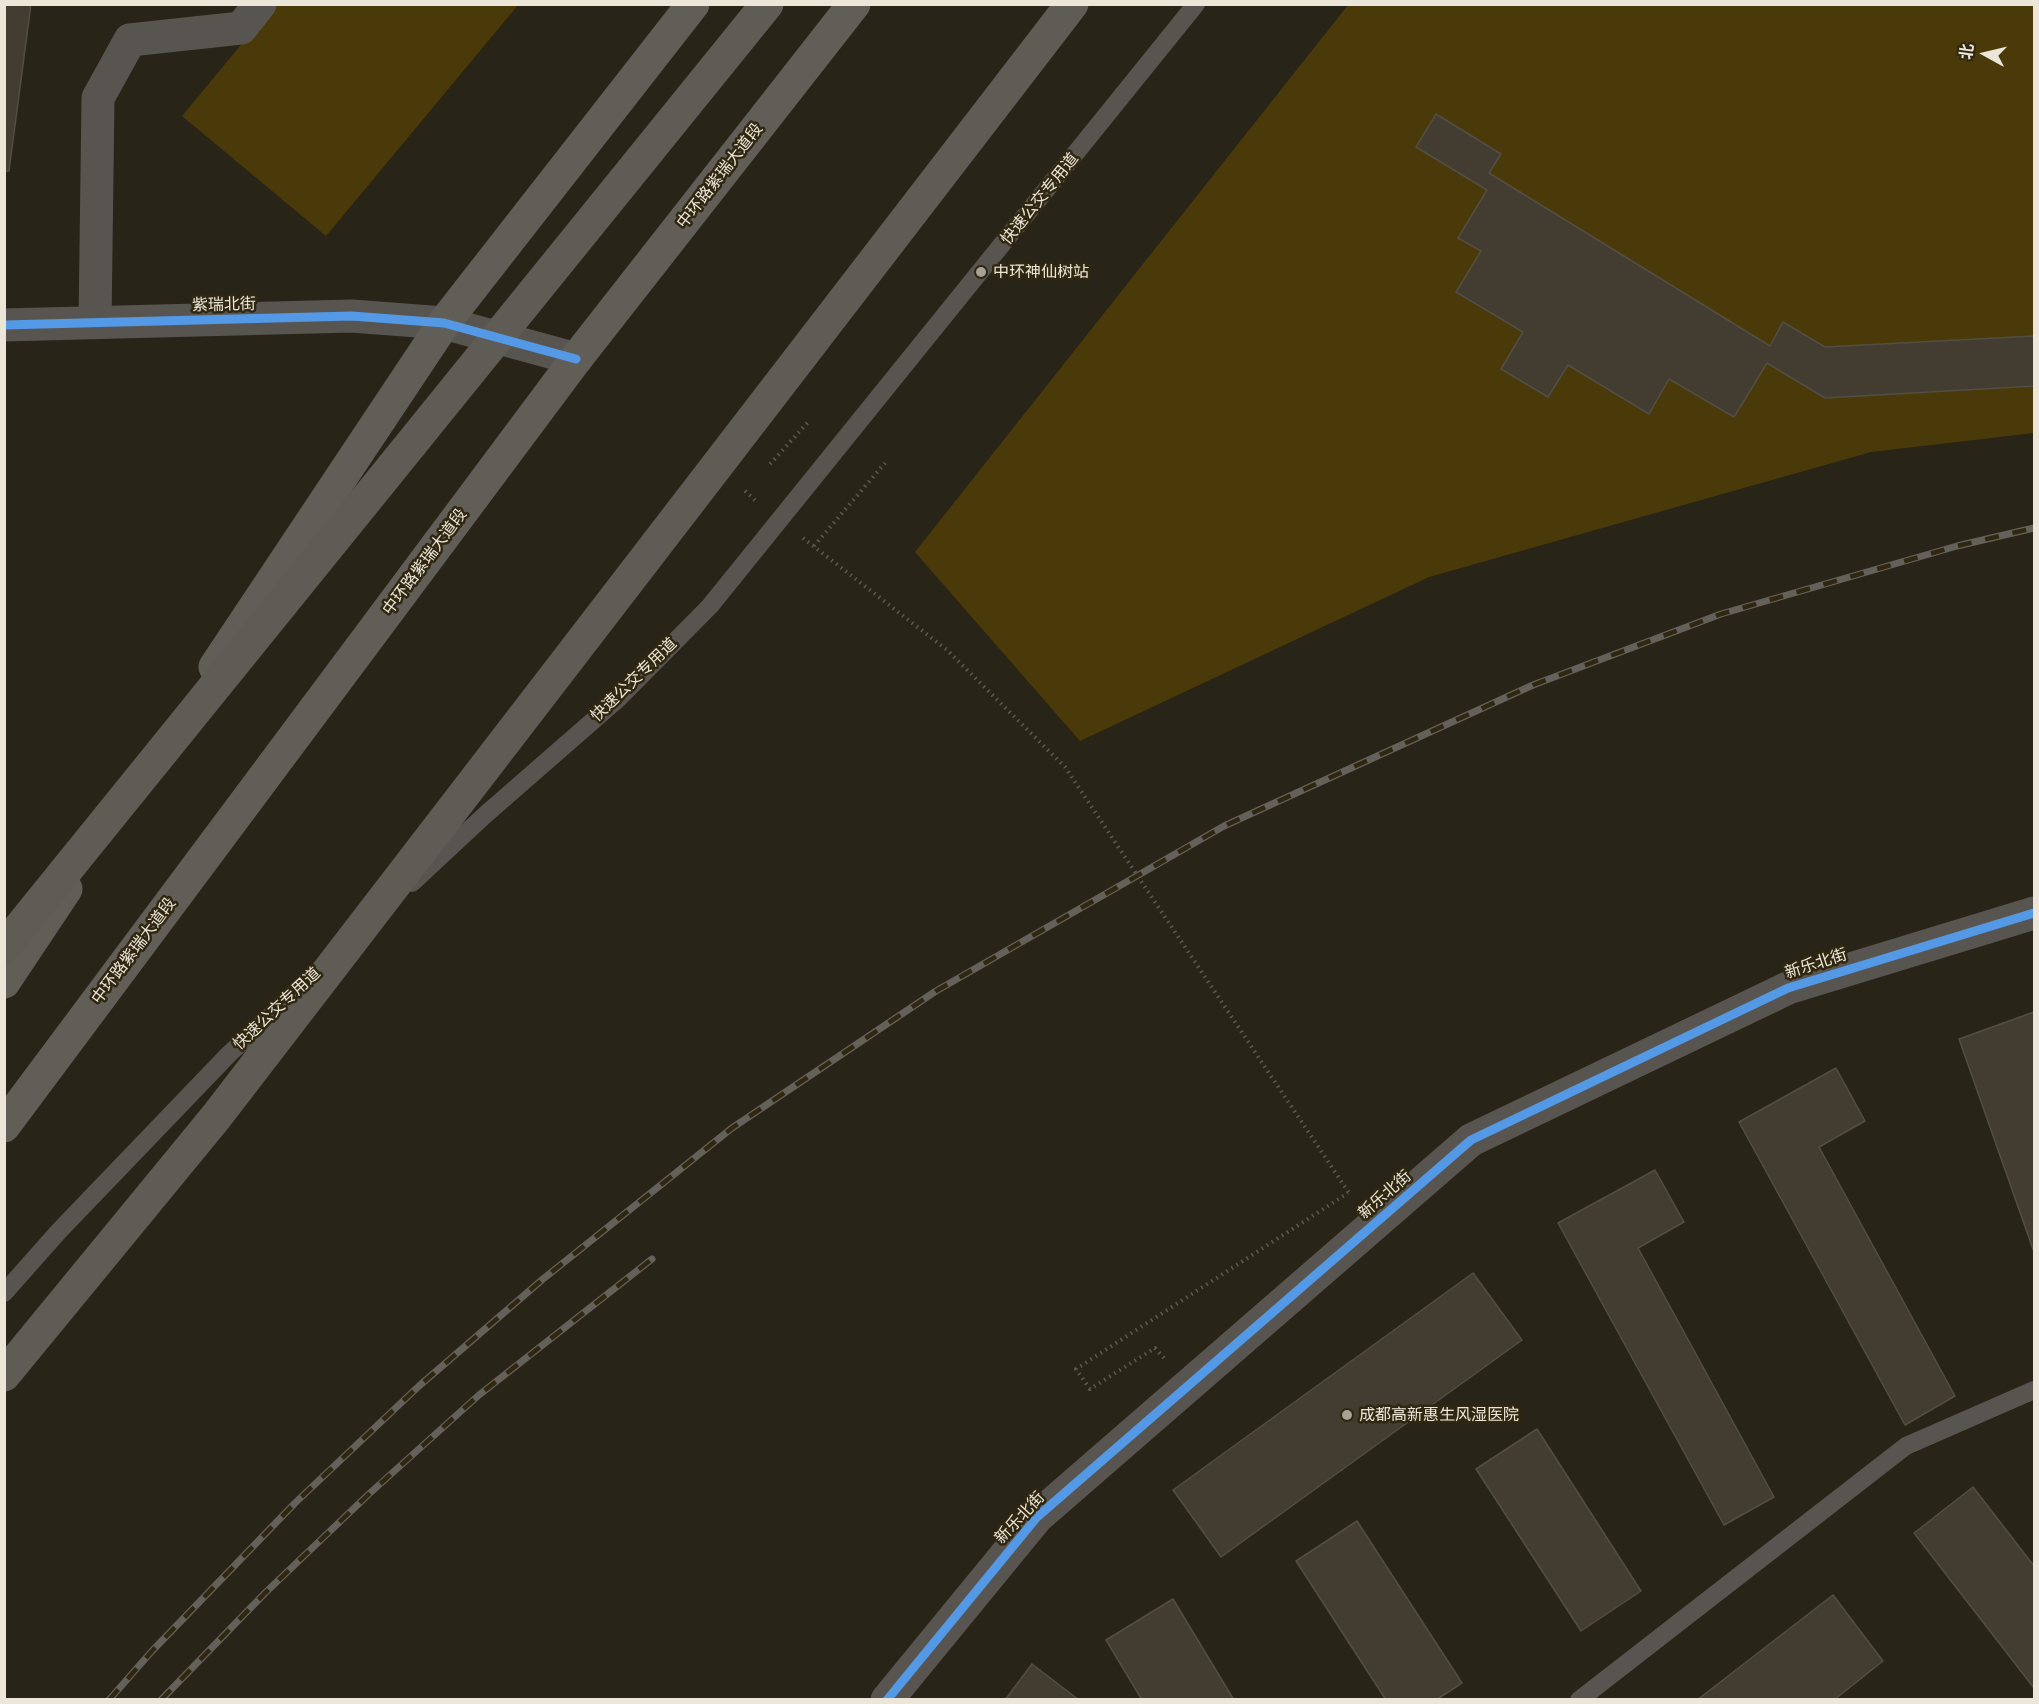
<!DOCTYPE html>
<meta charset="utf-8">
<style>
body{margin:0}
#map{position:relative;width:2039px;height:1704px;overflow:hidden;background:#292418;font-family:Rubik,"Noto Sans SC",sans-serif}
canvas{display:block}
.frame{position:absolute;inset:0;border:6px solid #ece6d9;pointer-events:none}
.north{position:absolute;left:1955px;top:24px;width:60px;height:60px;-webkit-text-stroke:4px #302711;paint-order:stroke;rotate:278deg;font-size:16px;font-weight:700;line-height:24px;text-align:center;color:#ece6d9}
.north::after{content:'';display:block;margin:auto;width:21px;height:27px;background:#ece6d9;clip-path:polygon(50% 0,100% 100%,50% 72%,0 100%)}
</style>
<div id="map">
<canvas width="2039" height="1704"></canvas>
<div class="frame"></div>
<div class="north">北</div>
</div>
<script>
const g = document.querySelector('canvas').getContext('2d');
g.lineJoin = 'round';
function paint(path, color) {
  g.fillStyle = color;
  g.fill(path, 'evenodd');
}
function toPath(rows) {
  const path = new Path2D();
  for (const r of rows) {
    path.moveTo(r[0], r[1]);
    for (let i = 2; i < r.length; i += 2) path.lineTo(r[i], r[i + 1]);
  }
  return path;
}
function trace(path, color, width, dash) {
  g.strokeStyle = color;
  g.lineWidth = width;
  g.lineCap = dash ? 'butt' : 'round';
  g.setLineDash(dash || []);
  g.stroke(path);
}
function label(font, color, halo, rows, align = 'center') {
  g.font = font + ' Rubik,"Noto Sans SC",sans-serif';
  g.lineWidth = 5;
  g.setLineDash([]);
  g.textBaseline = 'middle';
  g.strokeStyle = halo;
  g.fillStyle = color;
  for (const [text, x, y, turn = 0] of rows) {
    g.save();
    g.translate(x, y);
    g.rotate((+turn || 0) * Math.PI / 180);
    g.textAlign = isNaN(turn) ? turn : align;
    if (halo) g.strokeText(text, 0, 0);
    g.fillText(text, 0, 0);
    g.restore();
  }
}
paint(toPath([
 [274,5,518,5,326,236,182,116],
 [1348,5,2034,5,2034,433,1871,452,1429,577,1080,741,915,552]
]), '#4b3a09');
const building = toPath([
 [4,4,31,4,9,171,4,171,4,4],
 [1436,114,1501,154,1489,173,1770,346,1783,322,1825,347,2034,336,2034,386,1825,398,1767,363,1734,417,1669,379,1649,414,1568,365,1548,397,1501,369,1523,332,1456,292,1481,251,1458,238,1487,190,1416,147,1436,114],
 [2034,1012,2034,1252,1959,1039,2034,1012],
 [1836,1068,1865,1121,1819,1147,1955,1396,1905,1425,1739,1122,1836,1068],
 [1655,1170,1684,1222,1638,1248,1774,1497,1724,1525,1558,1223,1655,1170],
 [1473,1273,1522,1340,1221,1557,1173,1490,1473,1273],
 [1537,1429,1641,1591,1581,1631,1476,1469,1537,1429],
 [1973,1487,2034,1566,2034,1688,1914,1533,1973,1487],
 [1357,1521,1462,1683,1436,1700,1386,1700,1296,1561,1357,1521],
 [1833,1595,1883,1661,1834,1700,1697,1700,1833,1595],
 [1173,1599,1234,1700,1142,1700,1106,1640,1173,1599],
 [1032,1664,1079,1700,1005,1700,1032,1664]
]);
paint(building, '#433d31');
trace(building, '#524e44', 1.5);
trace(toPath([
 [770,464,810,420],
 [745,491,757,502],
 [803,538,947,650,1065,767,1349,1193],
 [814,546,885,463],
 [1164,1358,1155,1348,1090,1389,1076,1369,1348,1193]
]), '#5c5a54', 4, [1.5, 4.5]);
trace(toPath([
 [412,883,485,815,619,698,710,606,1196,4],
 [4,1293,59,1231,229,1054,298,990],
 [1579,1700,1906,1446,2034,1390]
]), '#585551', 18);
trace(toPath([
 [95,323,98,98,130,40,241,28,260,4],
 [4,325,352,316,444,323,576,359]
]), '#585551', 33);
trace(toPath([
 [887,1700,1037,1517,1471,1140,1788,988,2034,913]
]), '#585551', 33);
trace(toPath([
 [215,667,444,323,693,4],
 [4,982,66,889],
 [4,1126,576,359,854,4]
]), '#605e57', 33);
trace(toPath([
 [4,947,767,4],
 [4,1375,216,1117,1072,4]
]), '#5e5c54', 33);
const rail = toPath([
 [109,1700,152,1651,295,1503,419,1386,543,1279,732,1128,936,991,1224,826,1533,685,1721,614,1957,546,2034,528],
 [161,1700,265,1593,370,1493,479,1395,652,1259]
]);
trace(rail, '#64615a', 7);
trace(rail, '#302711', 4.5, [14]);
trace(toPath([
 [4,325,352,316,444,323,576,359],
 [887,1700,1037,1517,1471,1140,1788,988,2034,913]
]), '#5399e6', 9);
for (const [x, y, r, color] of [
 [981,272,6,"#a8a295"],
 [1347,1415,6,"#a8a295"]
]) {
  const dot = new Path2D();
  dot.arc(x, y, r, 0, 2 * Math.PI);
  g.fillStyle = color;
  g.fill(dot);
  trace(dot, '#302711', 2);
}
label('16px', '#ece6d9', '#302711', [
 ["中环路紫瑞大道段",720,176,-52],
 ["快速公交专用道",1040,199,-51],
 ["紫瑞北街",224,305,-1],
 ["中环路紫瑞大道段",425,562,-53],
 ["快速公交专用道",634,680,-44],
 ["中环路紫瑞大道段",134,951,-53],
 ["新乐北街",1816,964,-18],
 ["快速公交专用道",277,1009,-43],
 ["新乐北街",1385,1195,-41],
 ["新乐北街",1020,1518,-47]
]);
label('16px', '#ece6d9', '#302711', [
 ["中环神仙树站",993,272],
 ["成都高新惠生风湿医院",1359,1415]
], 'left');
</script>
